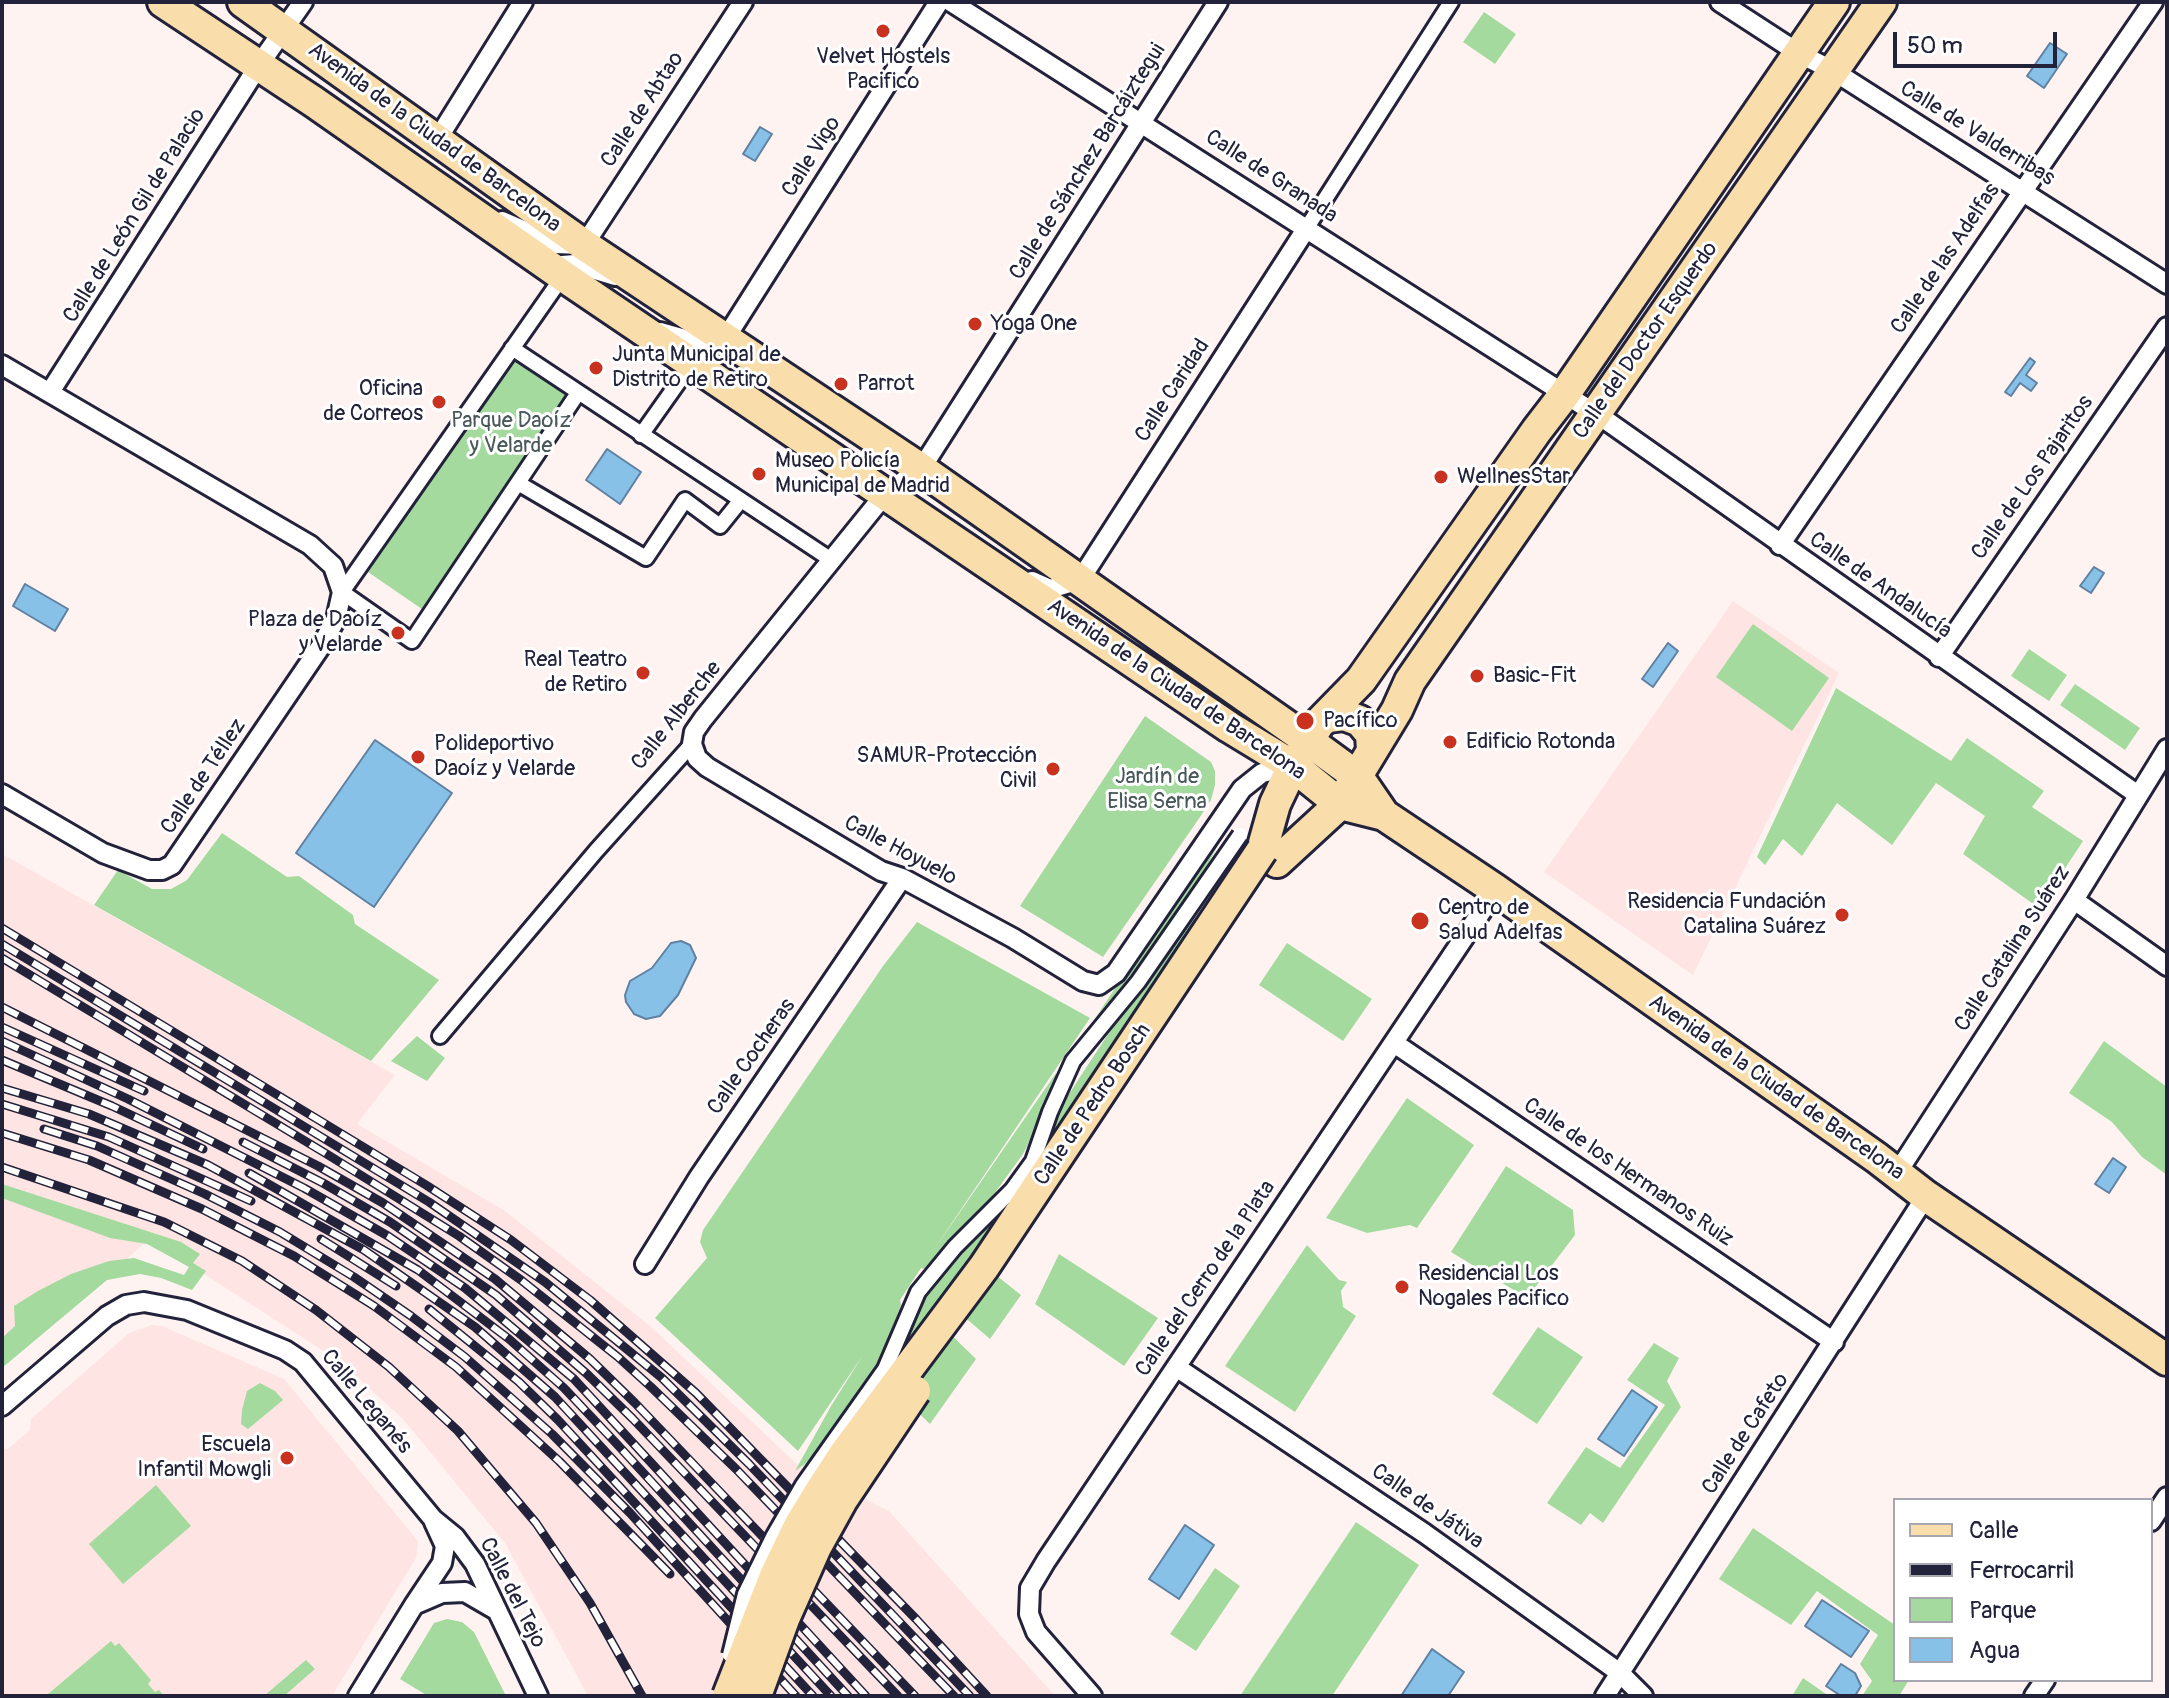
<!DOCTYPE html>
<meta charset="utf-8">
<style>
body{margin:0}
#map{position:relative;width:2169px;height:1698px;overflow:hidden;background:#fff3f2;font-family:Pangolin,sans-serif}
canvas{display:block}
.frame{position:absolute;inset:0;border:4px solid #22223b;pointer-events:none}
.legend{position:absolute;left:1893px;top:1498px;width:260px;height:184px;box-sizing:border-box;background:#fff;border:2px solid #a7a7b1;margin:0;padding:10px 14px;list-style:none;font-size:24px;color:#22223b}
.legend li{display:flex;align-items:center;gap:16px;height:40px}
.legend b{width:40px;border:2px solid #a7a7b1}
.scale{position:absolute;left:1893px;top:32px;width:164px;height:36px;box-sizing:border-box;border:4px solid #22223b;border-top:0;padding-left:10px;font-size:24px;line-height:28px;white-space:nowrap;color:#22223b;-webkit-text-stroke:6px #fff;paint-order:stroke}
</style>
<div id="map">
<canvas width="2169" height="1698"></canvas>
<div class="frame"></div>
<ul class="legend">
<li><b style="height:10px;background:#f9deab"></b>Calle</li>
<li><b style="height:10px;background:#22223b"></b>Ferrocarril</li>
<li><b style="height:22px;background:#a4da9e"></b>Parque</li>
<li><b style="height:22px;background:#88c1e7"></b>Agua</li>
</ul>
<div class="scale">50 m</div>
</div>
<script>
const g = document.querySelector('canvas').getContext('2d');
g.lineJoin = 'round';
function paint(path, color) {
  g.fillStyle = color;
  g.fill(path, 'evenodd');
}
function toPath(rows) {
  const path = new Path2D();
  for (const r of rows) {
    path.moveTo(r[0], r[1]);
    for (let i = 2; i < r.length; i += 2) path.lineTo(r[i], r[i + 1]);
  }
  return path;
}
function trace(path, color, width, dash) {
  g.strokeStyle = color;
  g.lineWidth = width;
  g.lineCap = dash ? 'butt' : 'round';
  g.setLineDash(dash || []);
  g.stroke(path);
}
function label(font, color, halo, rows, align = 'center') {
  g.font = font + ' Pangolin,sans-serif';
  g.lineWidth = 6;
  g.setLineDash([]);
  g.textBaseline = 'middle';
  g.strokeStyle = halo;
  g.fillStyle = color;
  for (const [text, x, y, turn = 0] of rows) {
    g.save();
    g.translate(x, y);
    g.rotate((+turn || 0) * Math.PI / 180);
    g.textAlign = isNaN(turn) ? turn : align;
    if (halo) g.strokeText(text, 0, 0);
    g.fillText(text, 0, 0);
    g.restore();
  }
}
paint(toPath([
 [1733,601,1839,673,1693,975,1544,872],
 [2,854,395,1075,357,1124,505,1211,650,1326,801,1468,889,1511,1055,1696,588,1696,505,1543,403,1419,342,1363,190,1265,146,1241,94,1290,2,1366],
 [152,1325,162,1326,284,1379,418,1541,416,1558,332,1696,2,1696,2,1449,8,1449,30,1430,31,1419,129,1333]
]), '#fee4e2');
paint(toPath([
 [1484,12,1516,34,1495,64,1463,42],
 [516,355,584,401,432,616,368,572],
 [1753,624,1829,678,1792,731,1716,677],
 [2029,649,2067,675,2049,701,2011,676],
 [2075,684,2140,728,2125,750,2060,705],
 [1836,688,1951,761,1967,738,2044,791,2032,807,2083,841,2039,908,1963,854,1985,816,1936,783,1892,845,1837,803,1802,856,1783,839,1765,865,1757,857],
 [1145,716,1211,762,1215,771,1215,785,1211,800,1200,817,1103,957,1020,906],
 [1222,831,1221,839,1204,872,1154,951,1081,1040,1217,833],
 [222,833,287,877,299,876,353,915,355,924,439,980,371,1061,94,905,118,870,152,889,171,889,187,880],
 [1223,889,1046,1161,1053,1128,1064,1102,1080,1077,1126,1007,1171,946,1211,899],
 [917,922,1090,1018,931,1254,1056,1073,1057,1079,1045,1111,1023,1154,976,1219,925,1269,921,1268,900,1300,901,1305,885,1348,920,1305,922,1306,931,1288,961,1248,1015,1200,977,1260,1021,1295,990,1339,948,1303,936,1320,976,1359,930,1424,874,1370,836,1431,805,1464,795,1471,831,1406,863,1355,798,1451,655,1318,707,1258,700,1242,703,1230,883,966],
 [1287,943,1372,999,1343,1041,1259,985],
 [417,1036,445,1058,427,1081,391,1061],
 [2104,1041,2167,1087,2167,1175,2142,1157,2112,1122,2069,1093],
 [1407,1098,1474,1145,1417,1228,1410,1225,1367,1233,1326,1218],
 [1506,1166,1573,1210,1575,1235,1527,1298,1451,1252],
 [2,1184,181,1242,200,1254,193,1263,206,1271,192,1290,161,1278,140,1274,107,1280,2,1368,2,1338,15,1326,14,1306,38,1291,71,1274,109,1261,134,1258,184,1275,189,1267,147,1244,110,1238,2,1198],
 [1307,1245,1339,1280,1347,1282,1341,1291,1343,1307,1356,1316,1295,1412,1225,1366],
 [1059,1254,1158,1318,1124,1366,1035,1304],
 [1538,1327,1583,1357,1537,1424,1492,1394],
 [1654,1343,1679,1358,1667,1381,1681,1407,1603,1523,1590,1513,1581,1525,1547,1503,1586,1447,1620,1468,1665,1405,1627,1380],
 [260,1383,275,1391,283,1400,248,1429,241,1424,242,1410,247,1391],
 [156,1485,191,1526,123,1584,89,1544],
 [1356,1522,1419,1565,1332,1696,1240,1696],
 [1753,1528,1895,1625,1895,1680,1909,1680,1899,1696,1862,1696,1872,1681,1860,1664,1878,1635,1817,1591,1791,1625,1719,1579],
 [1215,1568,1240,1586,1196,1651,1170,1634],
 [447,1619,462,1622,474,1632,506,1696,428,1696,400,1679,434,1623],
 [111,1641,115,1646,119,1643,151,1680,148,1684,155,1692,159,1690,164,1696,50,1696,48,1694],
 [306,1660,315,1669,284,1696,264,1696],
 [1803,1678,1829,1696,1792,1696]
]), '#a4da9e');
const water = toPath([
 [2050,43,2067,54,2044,88,2027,76,2050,43],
 [760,127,772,134,755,161,743,154,760,127],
 [2030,358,2035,362,2026,375,2037,383,2031,391,2020,383,2011,396,2005,392,2030,358],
 [607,449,641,472,620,504,586,480,607,449],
 [2094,567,2104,573,2091,593,2080,586,2094,567],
 [25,584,68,609,55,631,13,606,25,584],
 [1668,643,1678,651,1653,687,1642,679,1668,643],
 [375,740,452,793,374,907,296,853,375,740],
 [681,941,690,945,696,958,678,995,660,1016,646,1019,634,1014,626,1002,625,995,630,981,652,968,671,943,681,941],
 [2113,1158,2126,1167,2109,1193,2095,1184,2113,1158],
 [1632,1390,1657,1407,1624,1456,1598,1439,1632,1390],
 [1185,1525,1214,1545,1179,1599,1149,1579,1185,1525],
 [1822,1600,1869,1631,1851,1657,1805,1626,1822,1600],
 [1432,1649,1464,1672,1448,1696,1401,1696,1432,1649],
 [1841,1664,1855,1673,1861,1686,1855,1696,1841,1696,1826,1686,1841,1664]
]);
paint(water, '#88c1e7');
trace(water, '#5f81a2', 2);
const pedestrian = toPath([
 [1306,229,1451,2],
 [563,276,342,592,412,641,578,393],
 [512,348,833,561],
 [641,435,692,363],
 [518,483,646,558,685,500,720,526,741,500],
 [440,1036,596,851,692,744]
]);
const minor = toPath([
 [951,2,1607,421,2138,795],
 [1218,2,921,469,885,494,703,719,694,732,692,744,697,758,707,767,881,871,902,878,1013,938,1083,981,1099,985,1116,973,1242,789,1262,773,1293,766],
 [1720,2,1800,54,1832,70,2167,284],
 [437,140,523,2],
 [502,221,555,244,584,245,743,2],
 [550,266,575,264,615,276],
 [660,332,695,342,725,339,939,2],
 [2,365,310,545,333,566,342,592,336,619,321,646,172,865,162,870,149,870,103,853,2,794],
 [50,392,259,65,303,2],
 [1780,545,2153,2],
 [1032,581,1050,589,1080,580,1306,229],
 [1939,657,2167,327],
 [2074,900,2167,966],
 [1394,1043,1834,1342],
 [1897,1173,2074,900,2167,749],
 [645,1264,699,1177,902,878],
 [1176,1367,1424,1533,1620,1673,1643,1696],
 [2,1406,107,1316,126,1305,144,1302,187,1310,285,1350,303,1362,433,1519,455,1537,475,1564,538,1696],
 [2151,1521,2167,1497],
 [414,1605,442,1563,445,1546,434,1522],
 [358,1696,414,1605,442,1593,465,1592,496,1610],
 [1092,1696,1036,1632,1029,1614,1030,1588,1046,1561,1496,890],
 [1605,1696,1926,1196],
 [2034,1696,2045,1680]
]);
const primary = toPath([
 [163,2,314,102,563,276,1229,727,1293,766,1340,804,1384,815,1496,890,1877,1158,1926,1196,2167,1360],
 [243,2,584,245,921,469,1310,742,1358,777,1384,815],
 [1320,722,1328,717,1344,715,1360,721,1371,734,1372,751],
 [1262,850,1275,804,1293,766,1320,722,1361,680,1537,430,1564,395,1834,2],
 [1277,862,1340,804,1397,710,1410,681,1881,2]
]);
trace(pedestrian, '#22223b', 20);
trace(minor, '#22223b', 24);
trace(primary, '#22223b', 36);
trace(pedestrian, '#fff', 14);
trace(minor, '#fff', 18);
trace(primary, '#f9deab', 30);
const rail = toPath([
 [2,928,426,1185,511,1240,590,1300,696,1393,916,1619,987,1696],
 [2,944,429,1202,545,1282,662,1378,749,1464,970,1696],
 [2,958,325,1153,459,1236,521,1280,618,1357,651,1387,736,1469,954,1696],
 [2,1007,318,1166,383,1203,495,1279,590,1359,635,1403,915,1696],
 [2,1027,144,1091],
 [2,1041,128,1099,304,1188,388,1236,465,1288,574,1379,866,1696],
 [2,1060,112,1106,203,1149],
 [2,1088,89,1114,208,1165,364,1250,475,1327,555,1397,831,1696],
 [2,1104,109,1137,251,1201],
 [44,1129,97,1146,205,1194,280,1232,354,1277,411,1316,465,1357,552,1434,630,1513,796,1696],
 [2,1133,89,1160,202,1209,294,1256,374,1306,456,1367,559,1461,670,1574],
 [243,1142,323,1183,390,1222,496,1295,587,1374,633,1419,898,1696],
 [2,1167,164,1222,242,1261,316,1310,389,1367,458,1431,536,1523,590,1603,642,1696],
 [249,1173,418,1270,509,1339,564,1388,615,1442,848,1696],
 [321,1239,396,1286],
 [429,1309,519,1382,558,1420,813,1696]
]);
trace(rail, '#22223b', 9);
trace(rail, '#fff', 6, [18]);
const pedestrianBridge = toPath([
 [730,1655,745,1594,773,1537,803,1485,885,1369,918,1292,955,1247,1012,1190,1033,1161,1050,1112,1073,1061,1138,982,1240,835]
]);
const primaryBridge = toPath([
 [728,1696,775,1576,799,1526,819,1493,845,1453,984,1267,1262,850],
 [756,1696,784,1619,816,1547,842,1500,915,1391]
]);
trace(pedestrianBridge, '#22223b', 20, []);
trace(primaryBridge, '#22223b', 36, []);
trace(pedestrianBridge, '#fff', 14);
trace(primaryBridge, '#f9deab', 30);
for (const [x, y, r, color] of [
 [883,31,8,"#c8321e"],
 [975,324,8,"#c8321e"],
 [596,368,8,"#c8321e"],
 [841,384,8,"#c8321e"],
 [439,402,8,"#c8321e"],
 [759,474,8,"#c8321e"],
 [1441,477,8,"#c8321e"],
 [398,633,8,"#c8321e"],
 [643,673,8,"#c8321e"],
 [1477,676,8,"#c8321e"],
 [1305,721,10,"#c8321e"],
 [1450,742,8,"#c8321e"],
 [418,757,8,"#c8321e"],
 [1053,769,8,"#c8321e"],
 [1842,915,8,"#c8321e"],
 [1420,921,10,"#c8321e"],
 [1402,1287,8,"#c8321e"],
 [287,1458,8,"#c8321e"]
]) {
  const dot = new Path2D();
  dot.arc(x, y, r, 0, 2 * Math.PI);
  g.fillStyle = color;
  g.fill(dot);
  trace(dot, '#fff', 3);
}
label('22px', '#22223b', '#fff', [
 ["Velvet Hostels",883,57,"center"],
 ["Pacifico",883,82,"center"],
 ["Yoga One",991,324],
 ["Junta Municipal de",612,355],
 ["Distrito de Retiro",612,380],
 ["Parrot",857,384],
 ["Oficina",423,389,"right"],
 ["de Correos",423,414,"right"],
 ["Museo Policía",775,461],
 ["Municipal de Madrid",775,486],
 ["WellnesStar",1457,477],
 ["Plaza de Daoíz",382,620,"right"],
 ["y Velarde",382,645,"right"],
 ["Real Teatro",627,660,"right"],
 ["de Retiro",627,685,"right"],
 ["Basic-Fit",1493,676],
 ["Pacífico",1323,721],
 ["Edificio Rotonda",1466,742],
 ["Polideportivo",434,744],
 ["Daoíz y Velarde",434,769],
 ["SAMUR-Protección",1037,756,"right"],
 ["Civil",1037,781,"right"],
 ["Residencia Fundación",1826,902,"right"],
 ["Catalina Suárez",1826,927,"right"],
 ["Centro de",1438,908],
 ["Salud Adelfas",1438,933],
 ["Residencial Los",1418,1274],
 ["Nogales Pacifico",1418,1299],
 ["Escuela",271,1445,"right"],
 ["Infantil Mowgli",271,1470,"right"]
], 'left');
label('22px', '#22223b', '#fff', [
 ["Calle de Abtao",643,110,-57],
 ["Calle de Valderribas",1977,134,32],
 ["Avenida de la Ciudad de Barcelona",434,138,36],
 ["Calle Vigo",812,157,-58],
 ["Calle de Sánchez Barcáiztegui",1088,162,-58],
 ["Calle de Granada",1271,177,33],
 ["Calle de León Gil de Palacio",135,216,-58],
 ["Calle de las Adelfas",1946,259,-56],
 ["Calle del Doctor Esquerdo",1646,341,-55],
 ["Calle Caridad",1173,391,-57],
 ["Calle de Los Pajaritos",2033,478,-55],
 ["Calle de Andalucía",1880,586,35],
 ["Avenida de la Ciudad de Barcelona",1176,690,34],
 ["Calle Alberche",677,716,-52],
 ["Calle de Téllez",204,777,-56],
 ["Calle Hoyuelo",900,851,28],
 ["Calle Catalina Suárez",2013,949,-57],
 ["Calle Cocheras",752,1057,-55],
 ["Avenida de la Ciudad de Barcelona",1776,1088,35],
 ["Calle de Pedro Bosch",1093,1105,-56],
 ["Calle de los Hermanos Ruiz",1628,1173,34],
 ["Calle del Cerro de la Plata",1206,1279,-56],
 ["Calle Leganés",366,1402,50],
 ["Calle de Cafeto",1746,1434,-57],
 ["Calle de Játiva",1427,1507,35],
 ["Calle del Tejo",512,1593,63]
]);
label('22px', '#495959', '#fff', [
 ["Parque Daoíz",511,421],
 ["y Velarde",511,446],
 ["Jardín de",1157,777],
 ["Elisa Serna",1157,802]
]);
</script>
